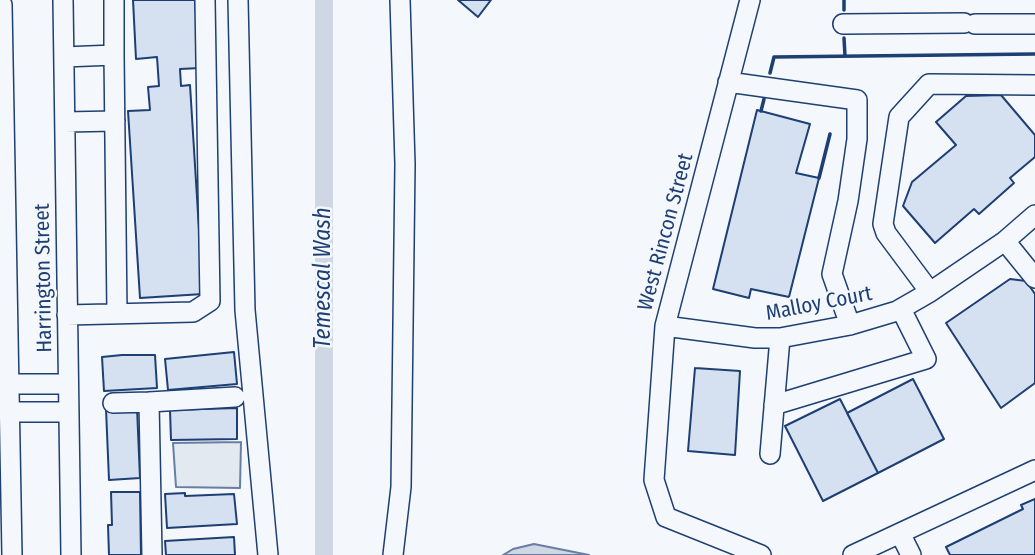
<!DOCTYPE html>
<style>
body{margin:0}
canvas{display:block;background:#f4f7fb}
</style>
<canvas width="1035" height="555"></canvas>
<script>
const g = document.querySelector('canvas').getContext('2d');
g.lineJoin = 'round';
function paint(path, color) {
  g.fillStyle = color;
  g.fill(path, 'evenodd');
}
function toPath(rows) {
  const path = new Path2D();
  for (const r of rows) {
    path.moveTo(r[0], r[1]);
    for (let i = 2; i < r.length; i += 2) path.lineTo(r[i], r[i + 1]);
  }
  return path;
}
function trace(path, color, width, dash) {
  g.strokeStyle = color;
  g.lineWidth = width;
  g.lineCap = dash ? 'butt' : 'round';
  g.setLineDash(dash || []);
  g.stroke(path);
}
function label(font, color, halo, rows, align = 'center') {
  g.font = font + ' "Fira Sans Condensed",sans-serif';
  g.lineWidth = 5;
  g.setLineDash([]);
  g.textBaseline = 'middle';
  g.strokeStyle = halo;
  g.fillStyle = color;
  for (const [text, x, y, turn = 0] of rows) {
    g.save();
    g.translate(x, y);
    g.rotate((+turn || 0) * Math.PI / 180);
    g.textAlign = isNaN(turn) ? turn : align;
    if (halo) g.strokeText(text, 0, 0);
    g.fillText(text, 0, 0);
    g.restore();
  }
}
const green = toPath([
 [241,442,240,488,176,487,173,443,241,442]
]);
paint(green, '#e3e9f0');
trace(green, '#687fa3', 2);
const water = toPath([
 [534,544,589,555,503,555,513,549,534,544]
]);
paint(water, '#cfd7e4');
trace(water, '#687fa3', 2);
trace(toPath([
 [324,555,324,0]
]), '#cfd7e4', 18);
const building = toPath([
 [133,0,195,0,200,68,180,69,181,86,190,85,203,294,140,298,128,111,150,110,148,87,159,86,157,57,136,59,133,0],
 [458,0,491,0,478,17,458,0],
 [1001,95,1035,135,1035,157,1010,178,1014,183,979,214,974,209,935,243,903,206,912,182,956,145,936,122,966,96,1001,95],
 [757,110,810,124,796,173,819,178,789,297,751,289,749,298,713,289,757,110],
 [1010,279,1026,281,1035,294,1035,383,1001,408,946,323,1010,279],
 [234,352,237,384,168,390,165,359,234,352],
 [122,355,155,355,157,388,104,391,102,357,122,355],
 [695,368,740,371,735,455,688,451,695,368],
 [913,379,944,439,878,473,847,413,913,379],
 [840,399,878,473,823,501,785,426,840,399],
 [137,408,140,478,109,480,106,409,137,408],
 [237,408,237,439,171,440,170,410,237,408],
 [111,492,140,492,141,555,109,555,108,525,112,525,111,492],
 [185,493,185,496,234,494,237,524,167,528,165,494,185,493],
 [1035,499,1035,555,950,555,946,547,1023,509,1021,505,1035,499],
 [234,537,235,555,166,555,165,541,234,537]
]);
paint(building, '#d5e0f0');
trace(building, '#1d3f73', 2);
const minor = toPath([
 [63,0,71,555],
 [238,0,245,310,268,555],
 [750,0,665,326,654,480,666,517,761,555],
 [0,4,2,5,12,555],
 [843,24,964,23],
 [975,24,1035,24],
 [114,55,117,314],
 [64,57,114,55,114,0],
 [728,82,857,100,857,139,848,201,832,274,850,325],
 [65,122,115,121],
 [1005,241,1035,278],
 [930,292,886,233,883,224,899,117,929,84,1035,85],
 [67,315,193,312,210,301,205,0],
 [665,326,755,338,780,338,850,325,897,311,930,292,1005,241,1035,215],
 [9,384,68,384],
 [149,402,235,397],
 [113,403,149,402,152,555],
 [774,405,926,359,901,309],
 [9,412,69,412],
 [770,454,780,338],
 [900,533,911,555],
 [393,555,401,487,405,164,400,0],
 [853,555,1035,470]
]);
trace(minor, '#1d3f73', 22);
trace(minor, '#f4f7fb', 19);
trace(toPath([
 [844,0,844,10],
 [844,38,845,56],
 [770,73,774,57,1035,54],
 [761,111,764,99],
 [819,178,830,134]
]), '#1d3f73', 3.5);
label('21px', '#1d3f73', '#f4f7fb', [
 ["West Rincon Street",666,232,-75],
 ["Harrington Street",44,278,-91],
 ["Malloy Court",819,304,-11]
]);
label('italic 23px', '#1d3f73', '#f4f7fb', [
 ["Temescal Wash",324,278,-90]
]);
</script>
